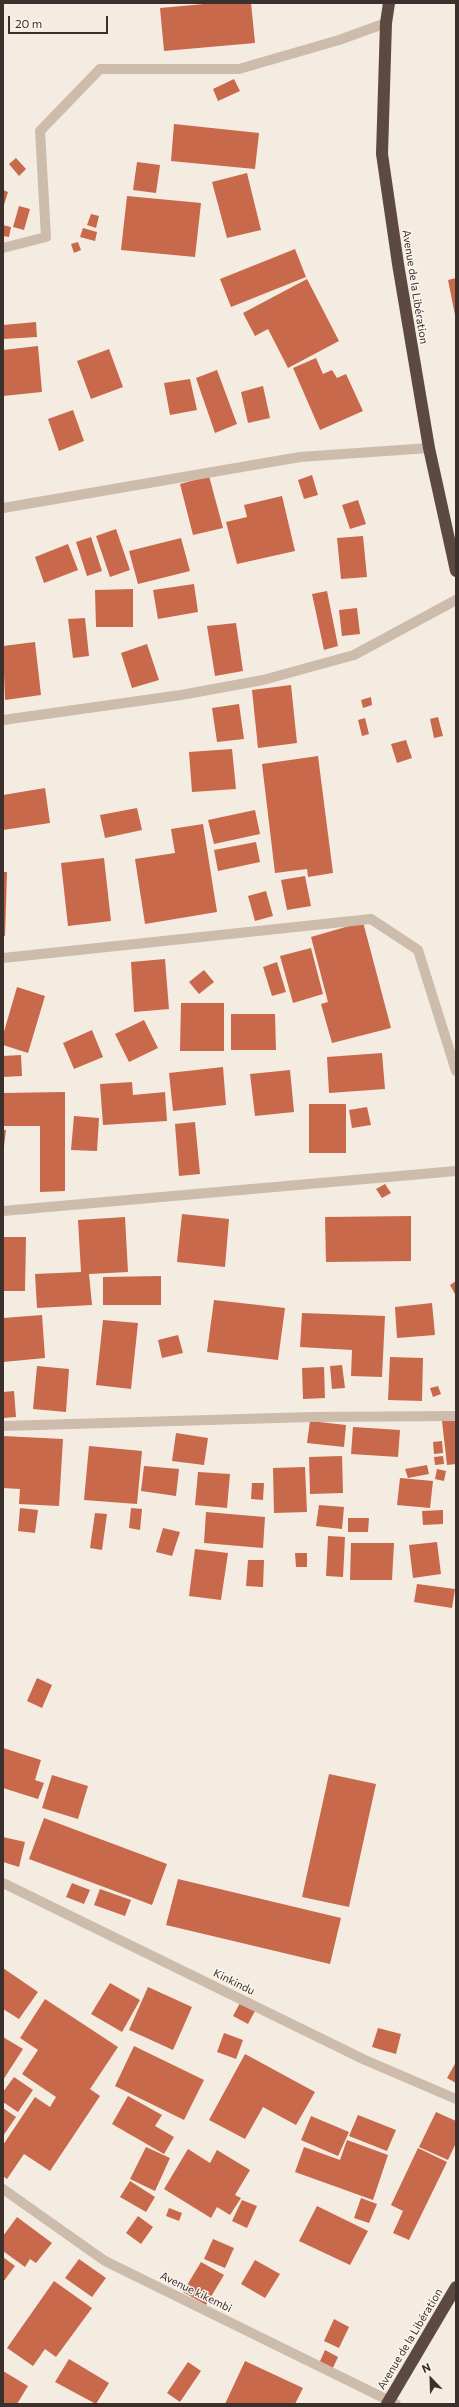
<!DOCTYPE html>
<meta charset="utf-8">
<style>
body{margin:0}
#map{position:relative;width:459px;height:2407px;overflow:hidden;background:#f4ebe1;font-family:Commissioner,sans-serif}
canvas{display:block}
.frame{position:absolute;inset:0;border:4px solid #3b302b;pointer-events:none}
.north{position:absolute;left:411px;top:2359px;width:40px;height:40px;-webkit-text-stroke:3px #fbf5ee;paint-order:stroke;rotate:337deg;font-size:11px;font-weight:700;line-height:16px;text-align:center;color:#3b302b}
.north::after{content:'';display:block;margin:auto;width:14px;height:18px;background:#3b302b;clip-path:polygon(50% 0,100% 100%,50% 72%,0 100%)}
.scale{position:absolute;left:8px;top:16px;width:100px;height:18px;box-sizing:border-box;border:2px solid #3b302b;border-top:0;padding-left:5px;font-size:12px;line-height:14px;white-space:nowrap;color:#3b302b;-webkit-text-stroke:3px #fbf5ee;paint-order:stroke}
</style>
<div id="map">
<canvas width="459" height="2407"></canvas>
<div class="frame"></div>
<div class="north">N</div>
<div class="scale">20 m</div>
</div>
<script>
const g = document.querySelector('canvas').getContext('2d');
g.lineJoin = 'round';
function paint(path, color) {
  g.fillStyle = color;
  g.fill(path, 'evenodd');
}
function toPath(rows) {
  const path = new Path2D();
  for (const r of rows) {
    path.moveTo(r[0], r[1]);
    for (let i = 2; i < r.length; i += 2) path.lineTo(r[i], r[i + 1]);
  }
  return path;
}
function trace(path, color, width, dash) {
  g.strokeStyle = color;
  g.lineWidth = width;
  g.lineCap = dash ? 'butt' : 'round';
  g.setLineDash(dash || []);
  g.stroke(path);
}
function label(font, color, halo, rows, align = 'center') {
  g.font = font + ' Commissioner,sans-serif';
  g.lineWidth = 3;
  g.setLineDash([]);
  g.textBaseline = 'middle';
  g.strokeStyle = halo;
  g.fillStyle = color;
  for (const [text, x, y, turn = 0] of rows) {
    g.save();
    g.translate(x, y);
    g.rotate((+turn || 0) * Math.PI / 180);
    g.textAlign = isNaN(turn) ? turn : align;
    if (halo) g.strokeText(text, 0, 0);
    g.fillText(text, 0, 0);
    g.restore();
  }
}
paint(toPath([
 [215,3,251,3,255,43,164,51,160,8],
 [234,79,240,91,218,101,213,89],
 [174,124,259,133,255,169,171,161],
 [16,158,26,169,19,176,9,164],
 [137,162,160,165,156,193,133,190],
 [247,173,261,230,227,238,212,182],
 [3,190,8,192,3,208],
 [127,196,201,203,195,257,121,250],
 [19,206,30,209,24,230,13,227],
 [91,214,99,216,96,228,87,225],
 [3,225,11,227,9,237,3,236],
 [83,228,97,232,95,241,80,237],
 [78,242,81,250,74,253,71,244],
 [295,249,306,277,231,307,220,279],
 [456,278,456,315,455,315,448,280],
 [307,279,339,341,288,368,268,329,255,336,243,313],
 [36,322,37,337,3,339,3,325],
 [38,346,42,392,3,396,3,350],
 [109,349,123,387,91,399,77,361],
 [316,358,323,374,332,370,337,378,346,374,363,411,320,430,293,368],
 [217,370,237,424,215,433,196,378],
 [190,379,197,410,170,415,164,383],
 [263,386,270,418,248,423,241,392],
 [73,410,84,441,59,451,48,419],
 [312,475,318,495,304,499,298,480],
 [209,476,223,528,193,535,180,484],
 [282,496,295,551,237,564,226,522,247,517,244,505],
 [358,500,366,524,350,529,342,505],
 [116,529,130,570,110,577,96,536],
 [363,536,367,577,341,579,337,538],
 [91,537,102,571,87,576,76,542],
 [181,538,190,571,138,584,129,551],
 [68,544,78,570,44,583,35,557],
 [194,584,198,612,158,619,153,590],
 [133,589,133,627,96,627,95,590],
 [327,591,338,646,324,650,312,594],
 [357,608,360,634,342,636,339,610],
 [85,618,89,656,73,658,68,619],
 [236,623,243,671,215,676,207,626],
 [35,642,41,695,5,700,3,646],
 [147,644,159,680,132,688,121,653],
 [291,685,297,743,258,748,252,690],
 [371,697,372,705,363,708,361,700],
 [239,704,244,739,217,742,212,708],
 [438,717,443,736,434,738,430,719],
 [365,718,369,734,362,736,358,720],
 [406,740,412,758,397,763,391,744],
 [232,749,236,789,192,792,189,752],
 [318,756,333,873,308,877,307,869,275,873,262,764],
 [45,788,50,823,3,830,3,795],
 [137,808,142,830,105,838,100,815],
 [255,810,260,834,214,844,208,820],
 [203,824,217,912,145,924,135,859,175,853,171,829],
 [256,842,260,862,218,871,214,850],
 [104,858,111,921,68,926,61,863],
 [3,872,7,872,5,936,3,936],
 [305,876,311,906,287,910,281,880],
 [266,891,273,916,255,921,248,896],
 [363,922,391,1028,332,1043,321,1004,328,1002,311,937],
 [311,948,323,994,293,1003,280,956],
 [165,959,169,1009,134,1012,131,962],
 [277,962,286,992,272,996,263,967],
 [204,970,214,982,199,994,189,982],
 [17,987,45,996,28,1053,3,1045,3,1035],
 [181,1003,224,1003,224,1051,180,1051],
 [231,1014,275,1014,276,1050,231,1050],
 [144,1020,158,1048,129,1062,115,1034],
 [92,1030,103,1057,74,1069,63,1043],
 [382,1053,385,1089,329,1093,327,1057],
 [21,1055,22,1076,3,1077,3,1056],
 [223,1067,226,1105,173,1111,169,1073],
 [290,1070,294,1112,255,1116,250,1074],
 [132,1082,133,1095,165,1092,167,1121,103,1125,100,1084],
 [65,1092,65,1191,40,1192,40,1126,3,1126,3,1093],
 [309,1104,346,1104,346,1153,309,1153],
 [367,1107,371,1125,352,1128,349,1110],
 [74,1116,99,1118,97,1151,71,1150],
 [195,1122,200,1174,179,1176,175,1124],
 [3,1130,6,1130,4,1146,3,1146],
 [385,1184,391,1193,382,1198,376,1189],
 [182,1214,229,1219,225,1267,177,1262],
 [411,1216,411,1261,326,1262,325,1217],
 [125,1217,128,1272,89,1274,92,1305,37,1308,35,1274,81,1272,78,1220],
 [3,1237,26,1237,25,1291,3,1291],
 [161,1276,161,1305,103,1305,103,1277],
 [456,1281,456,1296,450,1285],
 [214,1300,285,1308,278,1360,207,1352],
 [432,1303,435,1335,397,1338,395,1307],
 [302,1313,385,1316,382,1377,351,1376,352,1350,300,1347],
 [42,1315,45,1358,3,1362,3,1318],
 [103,1320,138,1323,131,1389,96,1385],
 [178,1335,183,1353,162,1358,158,1340],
 [390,1357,423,1358,422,1401,388,1400],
 [342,1365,345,1388,332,1389,330,1366],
 [37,1366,69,1369,66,1412,33,1409],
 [324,1367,325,1398,303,1399,302,1368],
 [438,1386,441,1394,433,1397,430,1388],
 [14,1391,16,1417,3,1418,3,1392],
 [456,1419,456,1464,447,1465,442,1421],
 [310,1421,346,1425,344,1447,307,1443],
 [353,1427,400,1430,398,1457,351,1454],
 [176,1433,208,1438,204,1465,172,1461],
 [3,1436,63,1439,59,1506,19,1504,20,1489,3,1488],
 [442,1441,443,1453,434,1454,433,1442],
 [89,1446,142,1451,137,1504,84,1500],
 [342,1456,343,1493,310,1494,309,1457],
 [443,1456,444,1464,435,1465,434,1457],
 [427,1465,429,1474,408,1478,405,1469],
 [144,1466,179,1469,176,1496,141,1491],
 [305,1467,307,1512,274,1513,273,1468],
 [437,1469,446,1471,444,1481,435,1479],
 [198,1472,230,1474,227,1508,195,1505],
 [400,1478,433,1481,430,1508,397,1505],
 [252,1483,264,1483,263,1500,251,1499],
 [319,1505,344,1507,342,1529,316,1526],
 [20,1508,38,1510,35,1533,18,1531],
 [131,1508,142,1509,140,1530,129,1528],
 [443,1510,443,1524,423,1525,422,1511],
 [206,1512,265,1517,263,1548,204,1543],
 [95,1513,107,1514,102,1550,90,1548],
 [348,1518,369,1518,368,1532,348,1532],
 [163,1528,180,1532,172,1556,156,1552],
 [328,1536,345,1537,343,1577,326,1576],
 [437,1542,441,1574,413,1578,409,1545],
 [351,1543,394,1543,392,1580,350,1580],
 [195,1549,228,1553,221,1600,189,1596],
 [295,1553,307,1553,307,1567,296,1567],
 [248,1560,264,1560,263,1587,246,1586],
 [417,1584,455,1589,452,1608,414,1602],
 [37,1678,52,1685,42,1708,27,1701],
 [3,1748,41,1760,35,1780,44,1783,38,1799,3,1788],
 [329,1774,376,1784,349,1907,302,1897],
 [52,1775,88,1786,78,1819,42,1808],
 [44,1818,167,1864,152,1905,29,1859],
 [3,1837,25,1842,19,1867,3,1862],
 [178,1879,341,1918,330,1964,166,1925],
 [72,1883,90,1890,84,1904,66,1897],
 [100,1889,131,1900,125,1916,94,1905],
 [3,1968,38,1992,19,2019,3,2009],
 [110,1983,140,2000,122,2032,91,2014],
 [148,1987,192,2007,173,2050,129,2030],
 [45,1999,118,2047,90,2089,100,2096,50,2171,24,2154,7,2179,3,2176,3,2145,35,2097,50,2107,56,2097,22,2074,38,2050,20,2038],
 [240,2003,255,2011,248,2024,233,2016],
 [378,2028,401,2034,396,2054,372,2047],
 [224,2033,243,2040,236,2059,217,2052],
 [3,2037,23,2049,3,2080],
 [134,2046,204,2080,184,2120,115,2086],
 [245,2054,315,2092,296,2125,263,2107,245,2139,209,2120],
 [456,2062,456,2083,447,2078],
 [14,2077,33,2090,18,2112,3,2102,3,2092],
 [128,2096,162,2115,155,2126,174,2137,164,2154,112,2124],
 [3,2108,16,2117,3,2136],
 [436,2112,456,2121,456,2143,448,2160,419,2147],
 [358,2115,396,2130,387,2151,349,2136],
 [311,2116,349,2132,338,2156,301,2140],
 [347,2140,388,2155,373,2200,295,2172,304,2147,340,2160],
 [146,2147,170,2158,155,2191,130,2179],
 [418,2148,447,2162,409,2240,393,2233,403,2211,391,2205],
 [188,2149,210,2163,217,2150,250,2170,235,2195,241,2198,230,2215,217,2207,211,2218,164,2189],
 [130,2181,155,2197,146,2212,120,2197],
 [361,2198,377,2204,369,2223,354,2218],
 [242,2200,257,2206,247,2228,232,2221],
 [317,2206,368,2231,350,2265,299,2241],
 [169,2208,182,2213,179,2221,166,2216],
 [138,2216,153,2227,141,2244,126,2233],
 [17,2217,52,2243,36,2263,30,2259,25,2267,3,2251,3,2236],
 [213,2239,234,2248,225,2268,204,2259],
 [3,2257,15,2266,3,2282],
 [79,2259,106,2278,92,2297,65,2278],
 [255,2260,280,2274,265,2298,241,2284],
 [201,2262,224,2275,206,2305,183,2292],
 [54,2281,92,2308,56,2357,45,2349,33,2366,7,2348],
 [334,2319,349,2327,339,2348,324,2341],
 [325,2350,338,2357,330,2374,317,2368],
 [69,2359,109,2383,96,2404,55,2382],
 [245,2361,303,2388,295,2404,225,2404],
 [188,2362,201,2371,180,2402,167,2393],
 [3,2371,28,2386,17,2404,3,2404]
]), '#c8694b');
trace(toPath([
 [3,248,46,237,40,131,100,69]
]), '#cdbbac', 10);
trace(toPath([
 [100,69,239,69,339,40,386,23],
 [3,508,300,457,429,448],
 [3,720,181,695,263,680,354,655,456,600],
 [3,958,371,919,418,950,456,1071],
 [3,1211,456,1171],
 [3,1426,312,1417,456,1416],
 [3,1883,365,2060,456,2099],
 [3,2189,105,2261,396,2404]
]), '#cdbbac', 10);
trace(toPath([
 [389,3,386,23,382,154,398,264,429,448,456,571],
 [387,2404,456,2287]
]), '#5c4a42', 12);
label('11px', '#3b302b', '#fbf5ee', [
 ["Avenue de la Libération",415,287,81],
 ["Kinkindu",234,1982,26],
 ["Avenue kikembi",196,2292,26],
 ["Avenue de la Libération",410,2339,-59]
]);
</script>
